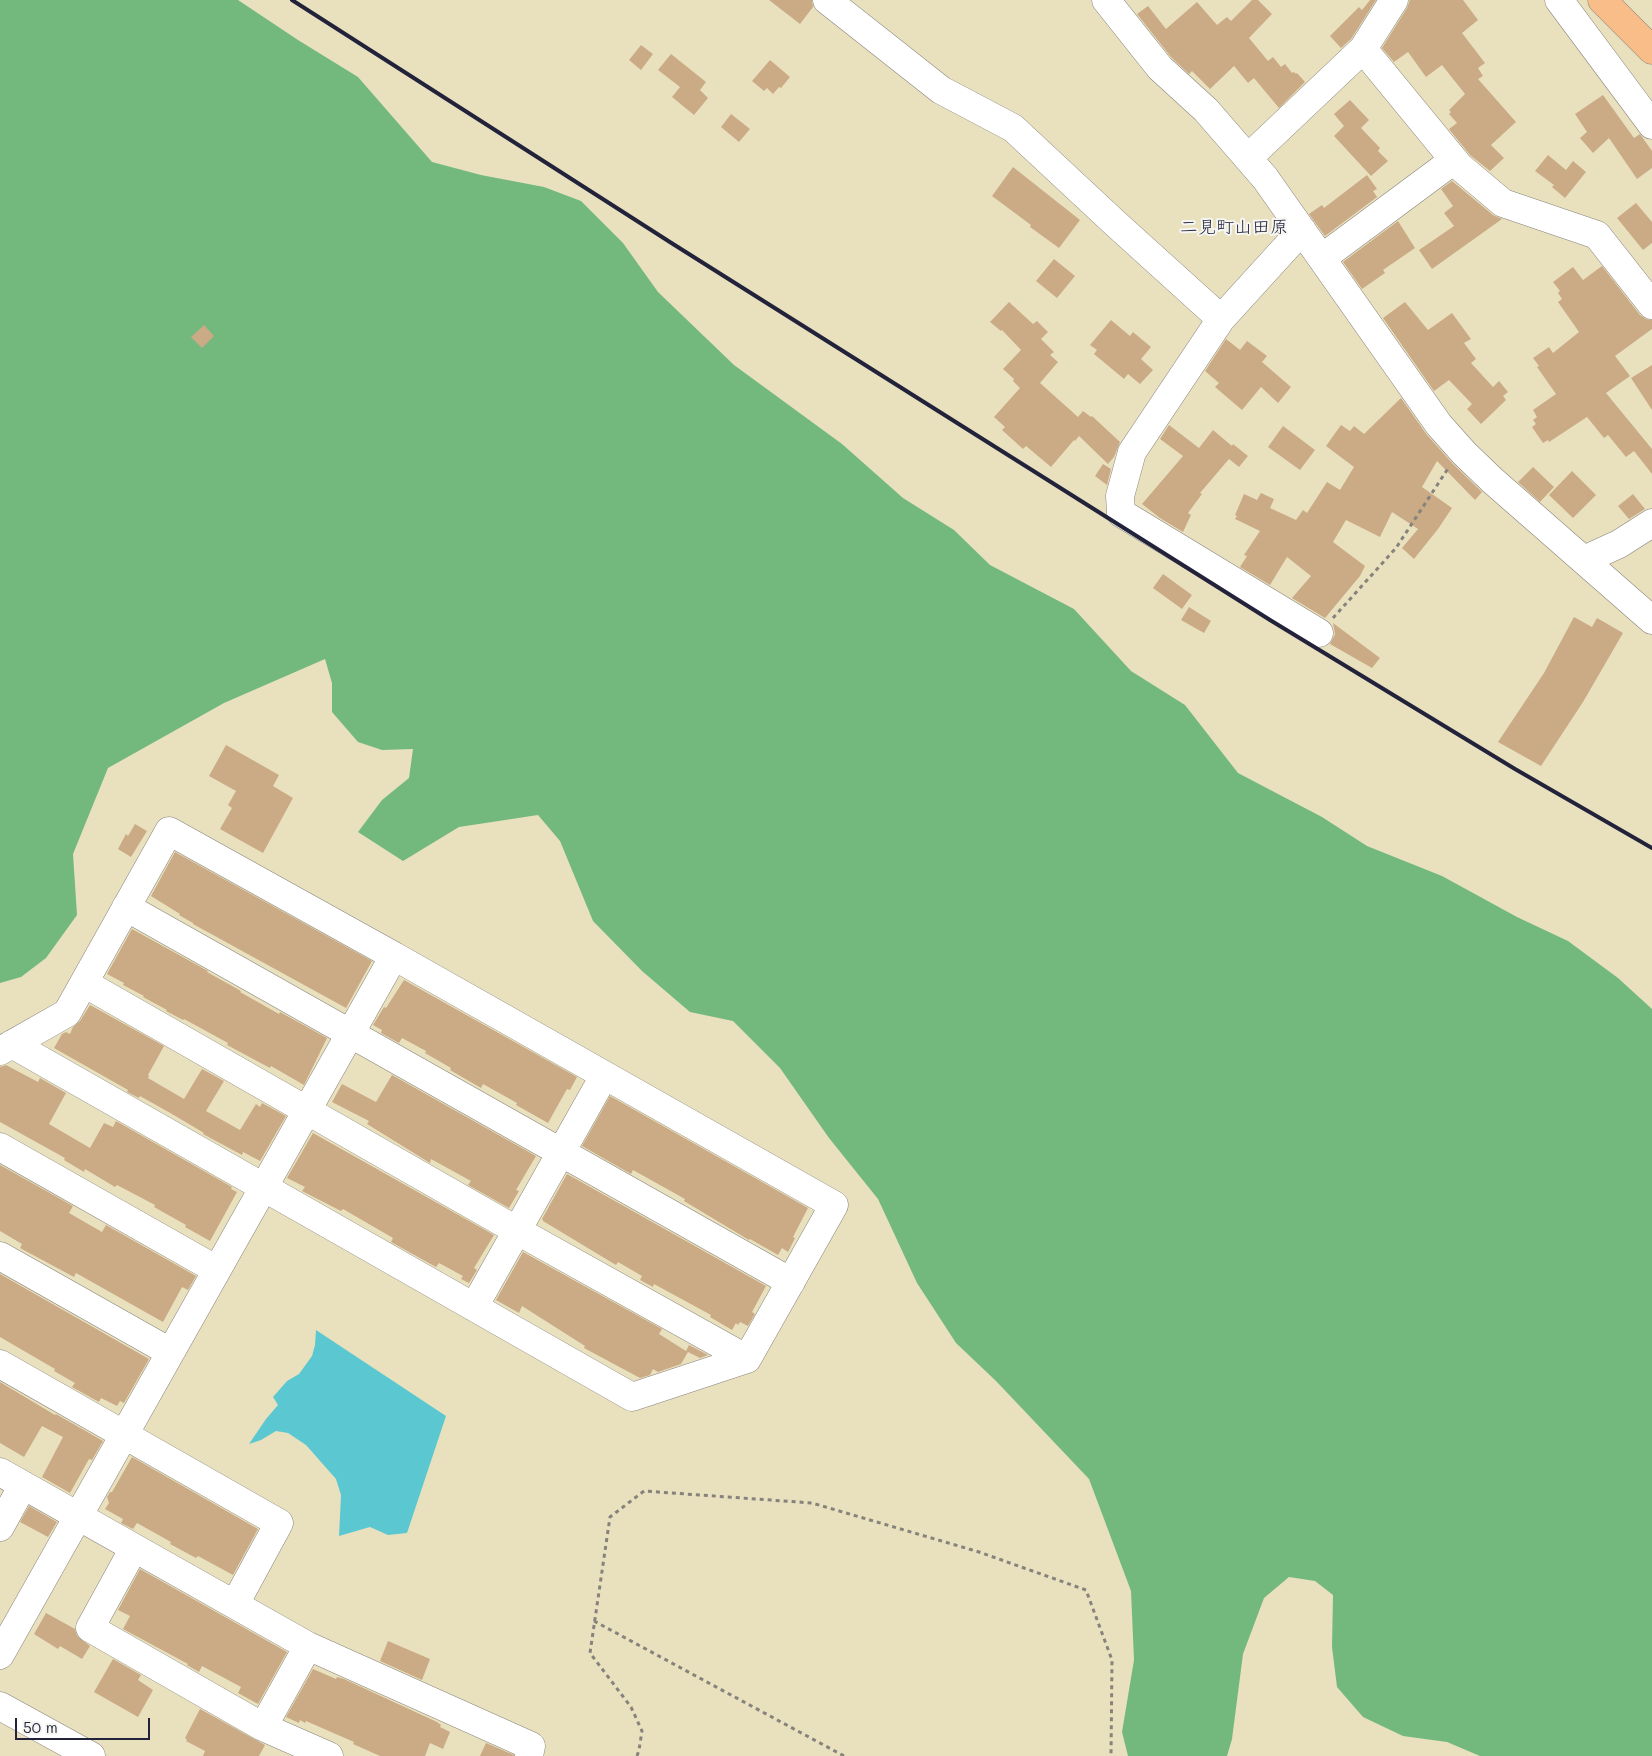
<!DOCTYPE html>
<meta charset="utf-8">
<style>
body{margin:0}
#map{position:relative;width:1652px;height:1756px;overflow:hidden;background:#e9e1be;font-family:Mali,sans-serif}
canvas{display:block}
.scale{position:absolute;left:15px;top:1718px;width:135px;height:22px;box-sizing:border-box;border:2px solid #22223b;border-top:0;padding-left:6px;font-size:15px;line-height:18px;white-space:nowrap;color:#22223b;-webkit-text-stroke:4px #f6f6f2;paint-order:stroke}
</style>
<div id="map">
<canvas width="1652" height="1756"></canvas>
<div class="scale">50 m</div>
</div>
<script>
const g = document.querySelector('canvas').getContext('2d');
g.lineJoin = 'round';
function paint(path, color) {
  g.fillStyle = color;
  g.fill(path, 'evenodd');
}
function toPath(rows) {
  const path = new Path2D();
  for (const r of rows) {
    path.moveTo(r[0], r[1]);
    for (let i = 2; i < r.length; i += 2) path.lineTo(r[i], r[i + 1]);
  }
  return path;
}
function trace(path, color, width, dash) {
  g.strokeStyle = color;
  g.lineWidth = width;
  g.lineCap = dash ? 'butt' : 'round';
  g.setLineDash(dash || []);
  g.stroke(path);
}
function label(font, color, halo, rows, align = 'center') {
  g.font = font + ' Mali,"Klee One",sans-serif';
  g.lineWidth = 4;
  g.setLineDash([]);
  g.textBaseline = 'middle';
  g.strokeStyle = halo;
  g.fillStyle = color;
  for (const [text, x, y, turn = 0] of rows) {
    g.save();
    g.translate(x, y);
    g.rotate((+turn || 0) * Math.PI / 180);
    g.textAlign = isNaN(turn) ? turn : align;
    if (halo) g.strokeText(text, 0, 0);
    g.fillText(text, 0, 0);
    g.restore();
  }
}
paint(toPath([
 [0,0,238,0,298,40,358,77,432,162,481,175,544,187,581,201,623,243,658,292,734,365,842,444,903,498,954,530,990,565,1074,609,1131,671,1185,705,1238,773,1322,817,1367,846,1442,876,1517,917,1568,941,1618,978,1652,1009,1652,1756,1480,1756,1447,1742,1403,1736,1363,1717,1337,1687,1332,1647,1333,1595,1315,1581,1289,1577,1264,1598,1243,1654,1232,1739,1227,1756,1128,1756,1122,1732,1134,1660,1131,1591,1089,1479,996,1381,956,1343,917,1283,878,1199,829,1138,780,1068,733,1021,690,1012,642,971,593,921,560,841,538,815,459,827,403,861,358,832,382,800,409,778,413,749,382,750,358,742,332,712,332,683,325,659,224,703,108,768,73,854,77,915,46,958,21,977,0,983]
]), '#73b97e');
paint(toPath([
 [316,1330,446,1416,407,1533,388,1535,370,1527,339,1536,341,1495,336,1479,306,1445,288,1433,276,1431,261,1440,249,1444,266,1419,278,1405,273,1397,287,1381,299,1374,312,1356,315,1345]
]), '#5bc8d1');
paint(toPath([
 [769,0,812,0,813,7,800,24],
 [1252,0,1258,0,1272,14,1249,38,1268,61,1273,57,1281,67,1285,64,1292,73,1294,72,1296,74,1297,73,1305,82,1279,108,1254,78,1248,83,1234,66,1210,89,1192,71,1189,74,1171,57,1137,14,1148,6,1166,29,1197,2,1217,25,1227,17,1231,21],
 [1370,0,1376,0,1351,39,1341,48,1330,36,1359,7,1362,10],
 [1410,0,1463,0,1478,20,1462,33,1485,63,1478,68,1483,76,1478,79,1516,122,1491,145,1504,158,1490,171,1470,155,1449,129,1457,123,1449,114,1451,112,1449,110,1465,94,1442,65,1426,77,1408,52,1394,62,1382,48,1407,8],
 [641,45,653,54,641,70,629,60],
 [671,54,706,82,700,90,708,98,694,115,672,97,680,87,658,70],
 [770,60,790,77,781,88,779,87,773,94,767,88,764,91,752,81],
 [1603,95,1634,138,1640,134,1652,151,1652,168,1637,179,1609,138,1593,153,1580,138,1587,132,1575,114],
 [1350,100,1369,120,1361,128,1380,148,1378,151,1388,161,1371,176,1334,136,1344,126,1334,114],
 [731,114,750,129,739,142,721,127],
 [1548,155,1566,170,1573,161,1586,172,1565,198,1552,187,1554,185,1535,171],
 [1013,167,1080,220,1059,248,1030,227,1031,225,992,196],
 [1367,175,1377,189,1373,191,1377,197,1325,236,1309,214,1322,205,1324,208],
 [1452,181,1493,215,1502,219,1432,269,1419,250,1454,226,1444,213,1453,206,1441,189],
 [1636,203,1652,222,1652,243,1643,250,1617,218],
 [1398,221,1415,248,1383,270,1385,273,1362,289,1343,262],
 [1054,259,1075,276,1057,298,1036,281],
 [1602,266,1640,315,1646,319,1652,320,1652,329,1615,356,1630,376,1606,393,1652,449,1652,474,1634,451,1626,457,1608,435,1604,438,1587,417,1549,442,1548,440,1543,443,1532,427,1536,424,1533,420,1537,417,1533,410,1556,394,1537,367,1539,366,1533,358,1549,347,1553,353,1579,332,1558,302,1562,299,1558,293,1560,291,1553,282,1573,267,1583,280],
 [1009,302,1033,324,1037,321,1048,332,1041,339,1054,352,1050,355,1058,362,1040,383,1078,417,1083,411,1091,417,1092,416,1120,442,1114,457,1108,464,1079,436,1075,441,1074,440,1051,467,1026,446,1023,449,1002,430,1005,427,994,417,1020,388,1013,381,1014,379,1003,369,1021,350,1002,330,1001,331,990,322],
 [1405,302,1428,330,1452,313,1471,339,1464,343,1476,359,1471,363,1493,387,1499,381,1508,392,1503,396,1506,400,1481,424,1467,409,1472,404,1449,380,1434,391,1383,318],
 [1111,320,1130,336,1133,332,1151,347,1141,359,1153,370,1140,384,1128,374,1124,379,1094,354,1097,350,1090,345],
 [204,325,214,336,202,348,191,337],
 [1226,339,1240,350,1247,341,1267,356,1262,362,1291,387,1278,403,1261,387,1242,410,1215,387,1219,383,1205,371],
 [1652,365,1652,410,1631,378],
 [1401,398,1427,435,1453,464,1482,492,1475,500,1437,461,1422,487,1452,508,1438,529,1414,559,1402,548,1418,529,1392,512,1380,537,1346,520,1333,542,1365,566,1360,576,1325,618,1292,598,1311,576,1287,557,1270,585,1240,567,1247,556,1244,555,1260,531,1235,519,1237,516,1235,515,1244,494,1257,500,1261,493,1274,499,1270,508,1296,520,1303,510,1307,513,1327,482,1340,490,1354,467,1326,446,1341,425,1350,431,1354,426,1364,434],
 [1169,425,1199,448,1213,430,1232,446,1233,444,1248,456,1239,467,1229,459,1200,493,1202,494,1188,513,1191,515,1183,532,1160,518,1142,504,1183,456,1160,439],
 [1283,426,1315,450,1300,470,1268,447],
 [1103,464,1111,469,1107,485,1095,476],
 [1533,467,1554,487,1540,502,1518,482],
 [1572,471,1596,495,1573,518,1549,495],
 [1633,494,1645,509,1629,519,1618,506],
 [1163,574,1192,595,1182,609,1153,588],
 [1189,607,1211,621,1204,633,1181,620],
 [1574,617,1592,627,1597,618,1623,633,1583,702,1541,766,1498,742,1544,673],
 [1333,623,1380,658,1372,668,1330,644,1335,634],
 [226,745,279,775,273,786,293,798,263,853,220,829,232,808,228,805,236,791,209,776],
 [135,824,147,831,131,857,118,849,126,834,128,836],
 [175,852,372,961,346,1008,193,924,193,923,179,915,180,914,151,896],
 [132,929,208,971,207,972,241,991,240,992,279,1014,280,1012,327,1038,304,1085,271,1066,270,1068,227,1045,228,1043,184,1019,183,1020,166,1011,167,1010,143,997,144,996,123,985,124,983,107,974],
 [404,980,577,1077,570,1090,567,1089,548,1123,516,1105,517,1103,483,1084,481,1088,450,1070,451,1068,425,1053,426,1051,402,1038,399,1043,381,1033,382,1030,373,1025,384,1007,386,1008],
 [90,1005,164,1046,148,1075,149,1076,148,1078,184,1099,202,1069,224,1081,206,1111,240,1130,256,1104,260,1107,262,1103,286,1116,260,1161,243,1152,242,1155,203,1134,204,1133,172,1114,140,1096,139,1098,127,1092,128,1090,54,1048,62,1034,66,1032,70,1034,73,1027,80,1021],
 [6,1065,38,1082,40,1078,66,1093,49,1124,90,1148,104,1123,113,1127,116,1121,232,1187,231,1189,237,1192,210,1241,185,1227,186,1225,154,1207,155,1205,117,1185,115,1187,85,1169,84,1172,64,1160,65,1158,0,1122,0,1067],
 [392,1075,536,1156,516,1190,519,1191,509,1208,468,1185,471,1181,431,1159,430,1163,367,1124,369,1121,332,1102,342,1084,376,1102],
 [610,1096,808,1208,793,1237,795,1238,788,1252,782,1248,778,1255,750,1239,749,1240,684,1201,685,1199,633,1170,631,1174,582,1146],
 [313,1133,494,1235,474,1268,477,1270,469,1283,461,1279,463,1276,439,1263,436,1267,391,1242,393,1238,343,1209,341,1211,302,1191,305,1187,287,1178],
 [0,1165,73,1206,69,1213,102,1232,106,1225,196,1276,188,1290,182,1287,163,1322,76,1273,74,1277,20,1248,22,1244,0,1231],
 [567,1174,766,1286,752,1312,755,1314,748,1326,740,1322,738,1325,736,1323,732,1330,710,1317,711,1315,654,1284,653,1287,640,1280,642,1276,618,1262,616,1265,543,1221,543,1220,542,1219],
 [523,1252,662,1329,659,1334,686,1351,689,1345,708,1355,700,1358,688,1352,681,1364,658,1372,653,1369,650,1375,640,1378,584,1348,585,1346,522,1306,519,1313,496,1300],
 [0,1274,149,1359,124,1403,120,1401,117,1406,101,1398,99,1402,72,1387,75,1383,54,1371,55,1369,0,1337],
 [0,1382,55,1415,56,1414,103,1441,92,1460,89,1459,70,1493,42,1477,63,1437,42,1426,24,1457,0,1443],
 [132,1457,258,1529,233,1575,198,1556,196,1558,170,1544,171,1542,137,1523,133,1529,121,1523,123,1519,105,1509,109,1503,107,1497,110,1492,112,1492],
 [29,1506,57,1522,48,1537,20,1522],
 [140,1569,287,1652,258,1704,238,1693,241,1687,202,1666,199,1672,187,1665,188,1664,123,1629,130,1616,118,1610],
 [46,1613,75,1629,77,1636,90,1646,82,1659,60,1646,58,1649,34,1634],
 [388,1641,430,1659,422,1680,380,1661],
 [113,1659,141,1675,138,1680,153,1690,138,1717,94,1692],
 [313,1669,336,1679,337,1677,344,1679,437,1722,441,1725,440,1727,450,1732,443,1749,430,1743,425,1756,380,1756,353,1744,354,1742,306,1721,305,1723,300,1720,299,1723,286,1717],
 [200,1709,265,1745,259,1756,203,1756,205,1751,186,1741,187,1740,185,1738],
 [486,1743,514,1755,514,1756,480,1756]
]), '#cbaa86');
const minor = toPath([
 [827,0,941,90,1013,128,1116,224,1221,319],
 [1106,0,1160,68,1206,110,1265,178,1439,425,1464,453,1492,480,1652,620],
 [1559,0,1652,125],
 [1363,49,1459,166,1503,203,1597,235,1652,305],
 [1248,158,1363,49,1394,0],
 [1302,230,1221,319,1132,452,1120,496,1121,513,1319,633],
 [1322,258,1454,160],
 [1584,560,1619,544,1652,523],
 [126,907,791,1282],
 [84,983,516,1230,747,1359],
 [12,1044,632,1397,747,1359,834,1205,394,956],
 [0,1051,67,1013,169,831,394,956,0,1655],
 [0,1147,217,1270],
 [0,1256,170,1352],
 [474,1307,604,1076],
 [0,1364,279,1523,235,1604],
 [0,1472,308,1646,531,1746,529,1756],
 [0,1527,23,1485],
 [134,1548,90,1628,263,1727,329,1756],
 [0,1706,91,1756],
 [263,1727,308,1646]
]);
const major = toPath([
 [1602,0,1652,50]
]);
trace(minor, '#86827c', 29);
trace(major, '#86827c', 29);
trace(toPath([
 [1333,618,1396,548,1449,467],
 [594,1621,844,1756],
 [637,1756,639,1750,642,1731,631,1707,590,1653,610,1517,644,1491,812,1503,979,1552,1086,1590,1112,1660,1111,1756]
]), '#86827c', 3, [4, 4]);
trace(minor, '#fff', 28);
trace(major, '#f8bd88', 28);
trace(toPath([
 [292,0,673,244,1270,620,1515,769,1652,848]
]), '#22223b', 4);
label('18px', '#22223b', '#f6f6f2', [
 ["二見町山田原",1234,227]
]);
</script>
